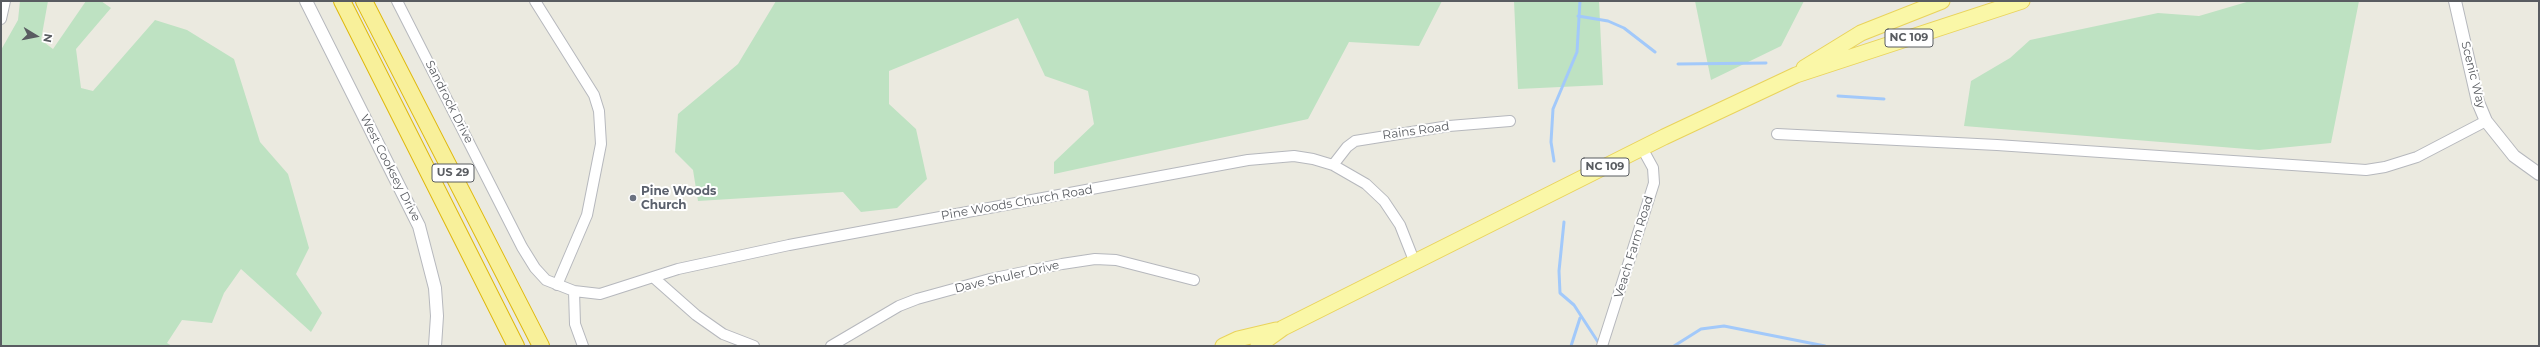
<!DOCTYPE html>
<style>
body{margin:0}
#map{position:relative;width:2540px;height:347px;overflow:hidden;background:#ebeae0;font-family:Montserrat,sans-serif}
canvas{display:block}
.frame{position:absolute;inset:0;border:2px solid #595c61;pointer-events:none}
.north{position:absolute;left:16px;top:16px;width:40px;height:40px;-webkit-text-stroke:3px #fff;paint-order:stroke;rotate:100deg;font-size:11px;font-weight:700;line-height:16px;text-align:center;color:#595c61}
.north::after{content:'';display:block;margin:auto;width:14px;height:18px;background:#595c61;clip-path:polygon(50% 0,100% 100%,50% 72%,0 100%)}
</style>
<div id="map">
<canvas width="2540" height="347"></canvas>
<div class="frame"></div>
<div class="north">N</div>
</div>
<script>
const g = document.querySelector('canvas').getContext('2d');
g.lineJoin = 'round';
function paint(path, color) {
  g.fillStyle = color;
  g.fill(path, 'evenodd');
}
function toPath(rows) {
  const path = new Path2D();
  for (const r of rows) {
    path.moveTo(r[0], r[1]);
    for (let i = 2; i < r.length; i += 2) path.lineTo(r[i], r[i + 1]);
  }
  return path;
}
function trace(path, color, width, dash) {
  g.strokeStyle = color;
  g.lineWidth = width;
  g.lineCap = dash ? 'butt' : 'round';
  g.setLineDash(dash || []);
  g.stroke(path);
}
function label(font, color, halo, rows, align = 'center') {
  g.font = font + ' Montserrat,sans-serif';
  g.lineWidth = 4;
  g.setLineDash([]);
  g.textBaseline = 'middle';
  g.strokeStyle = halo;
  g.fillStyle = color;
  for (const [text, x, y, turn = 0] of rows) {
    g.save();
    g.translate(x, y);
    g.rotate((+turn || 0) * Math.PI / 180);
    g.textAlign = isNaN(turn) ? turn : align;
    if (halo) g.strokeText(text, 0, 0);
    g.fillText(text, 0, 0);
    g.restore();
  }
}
paint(toPath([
 [20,1,48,1,41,40,53,49,86,1,101,1,111,8,76,49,81,88,93,91,155,20,187,30,234,59,260,142,288,174,309,248,296,274,322,313,311,332,241,269,224,293,212,323,182,320,167,343,172,346,1,346,1,50,18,20],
 [776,1,1442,1,1419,46,1349,42,1308,119,1054,174,1054,162,1094,124,1088,91,1045,76,1018,18,889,71,889,104,916,129,927,179,897,208,861,212,843,192,698,201,693,170,675,152,678,114,738,64],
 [1514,1,1599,1,1603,85,1518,89],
 [1695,1,1804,1,1781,46,1711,80],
 [2250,1,2359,1,2331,143,2259,150,1964,126,1971,81,2010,58,2030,40,2158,13,2199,16]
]), '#bee2c2');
trace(toPath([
 [1578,16,1608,21,1624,28,1655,52],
 [1678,64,1766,63],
 [1838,96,1884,99],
 [1554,161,1551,142,1553,109,1577,52,1580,1],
 [1564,222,1559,271,1560,293,1574,305,1598,342],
 [1571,346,1580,318],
 [1674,346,1701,329,1724,326,1825,346]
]), '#a2c9fa', 3);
const minor = toPath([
 [397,1,522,247,535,268,546,280,574,291,600,294,678,269,789,245,1248,160,1294,156,1313,159,1333,165,1366,184,1384,201,1400,225,1415,263],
 [535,1,594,95,599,111,601,144,587,215,557,285],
 [1,19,5,1],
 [1777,134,1997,145,2366,170,2385,167,2417,157,2486,121],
 [1333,165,1347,147,1355,141,1449,126,1510,121],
 [653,277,696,315,723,334,754,346],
 [574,291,575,324,583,346],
 [831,346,899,306,917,299,990,279,1062,264,1095,259,1116,260,1194,280],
 [1602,346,1654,183,1653,168,1642,148]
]);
const tertiary = toPath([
 [306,1,419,226,435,288,437,316,435,346],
 [2455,1,2478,102,2486,121,2514,156,2539,174]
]);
const primary = toPath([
 [1804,68,1861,33,1942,1],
 [1223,346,1238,339,1276,330],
 [1258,346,1283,328,1664,137,1796,75,2022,1]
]);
const trunk = toPath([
 [342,1,516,346],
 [364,1,541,346]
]);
trace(minor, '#b6b8bd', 12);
trace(tertiary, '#b6b8bd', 14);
trace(primary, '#e9d35c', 17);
trace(trunk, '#dfb80c', 18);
trace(minor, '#fff', 10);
trace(tertiary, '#fff', 12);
trace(primary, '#faf7a7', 15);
trace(trunk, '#f8f09a', 16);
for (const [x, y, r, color] of [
 [633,198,4,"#6b7280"]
]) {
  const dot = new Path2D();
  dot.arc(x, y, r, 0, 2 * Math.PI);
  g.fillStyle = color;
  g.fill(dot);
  trace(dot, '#fff', 1.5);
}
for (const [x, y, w] of [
 [1909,38,48],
 [1605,167,48],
 [453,173,42]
]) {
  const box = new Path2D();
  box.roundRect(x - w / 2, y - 9, w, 18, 3);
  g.fillStyle = '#fff';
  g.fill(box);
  trace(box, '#595c61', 1);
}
label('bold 11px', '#595c61', null, [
 ["NC 109",1909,38],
 ["NC 109",1605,167],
 ["US 29",453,173]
]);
label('12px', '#595c61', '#fff', [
 ["Scenic Way",2473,75,76],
 ["Sandrock Drive",449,102,63],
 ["Rains Road",1416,131,-8],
 ["West Cooksey Drive",390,168,63],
 ["Pine Woods Church Road",1017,203,-10],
 ["Veach Farm Road",1634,247,-73],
 ["Dave Shuler Drive",1007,277,-13]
]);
label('bold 12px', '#5b616d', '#fff', [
 ["Pine Woods",641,191],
 ["Church",641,205]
], 'left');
</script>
